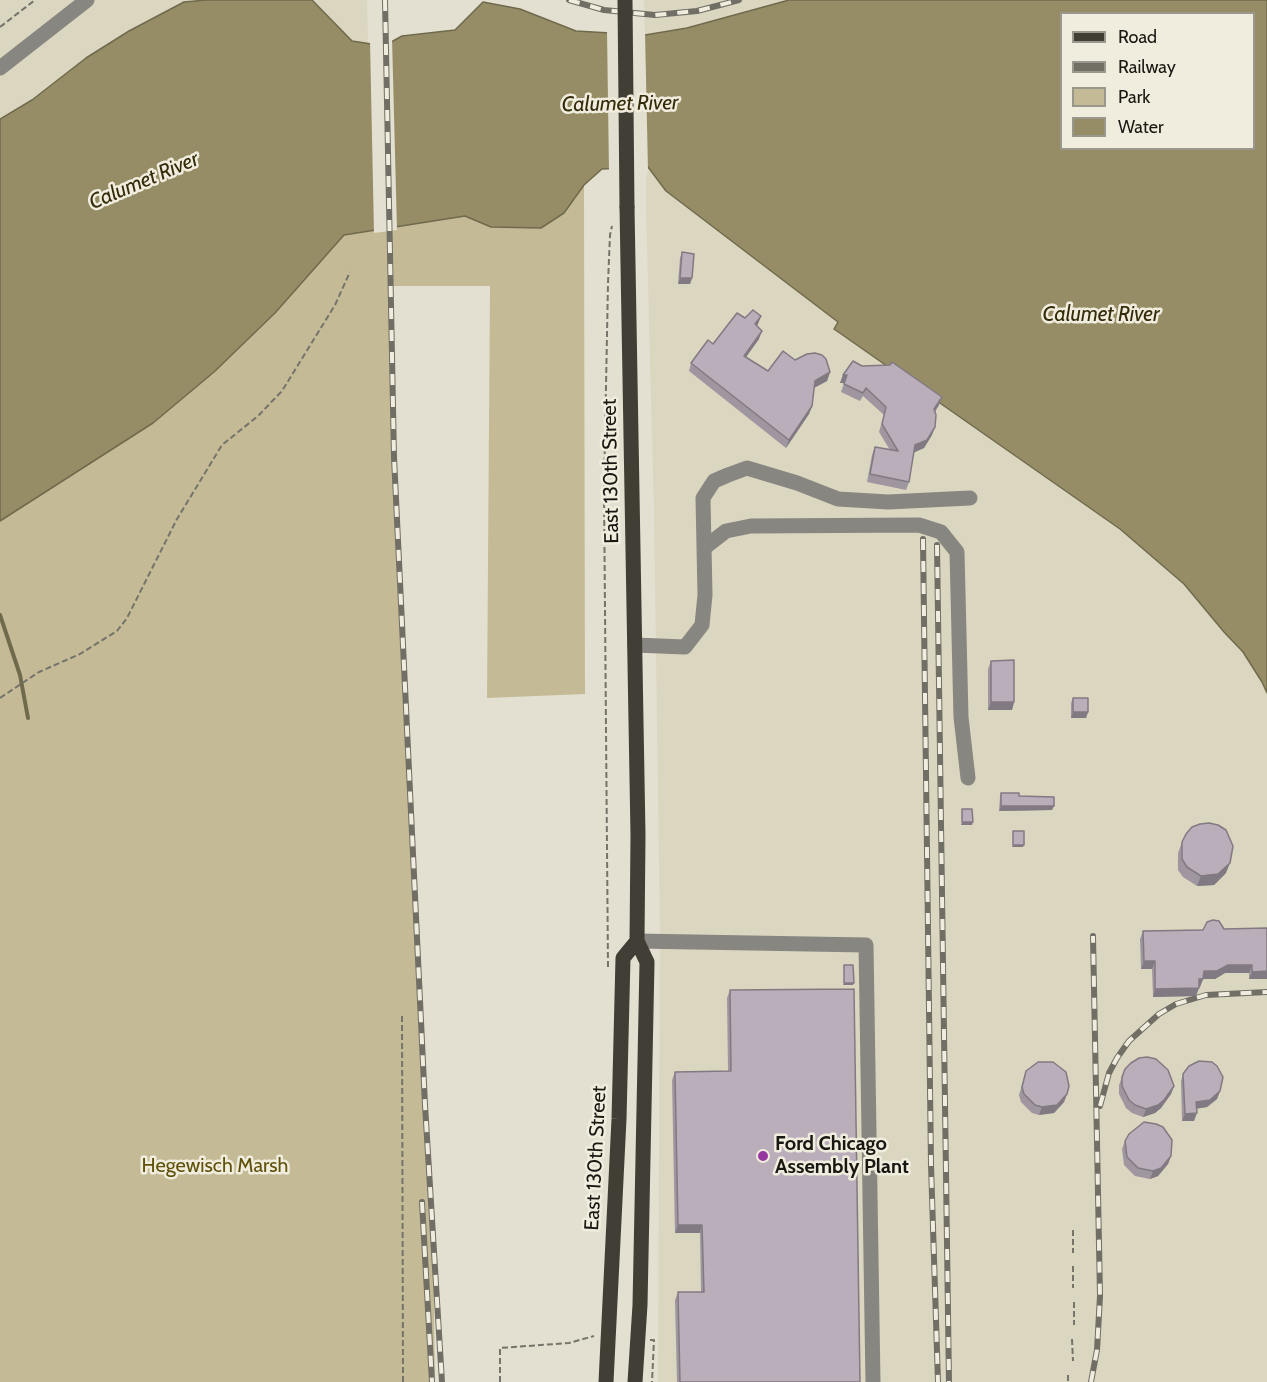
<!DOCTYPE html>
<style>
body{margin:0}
#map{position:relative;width:1267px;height:1382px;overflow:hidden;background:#e3e0d1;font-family:Cabin,sans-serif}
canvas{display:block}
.legend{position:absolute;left:1060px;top:12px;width:195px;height:138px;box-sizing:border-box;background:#f1edde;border:2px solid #9a978c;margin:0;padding:8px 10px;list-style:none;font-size:18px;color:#181712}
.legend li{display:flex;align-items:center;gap:12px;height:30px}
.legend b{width:30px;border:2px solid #9a978c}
</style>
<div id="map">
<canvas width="1267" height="1382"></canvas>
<ul class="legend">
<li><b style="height:8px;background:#413f35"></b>Road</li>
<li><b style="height:8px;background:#706e65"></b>Railway</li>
<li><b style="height:16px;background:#c4bb96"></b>Park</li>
<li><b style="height:16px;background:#968d66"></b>Water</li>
</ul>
</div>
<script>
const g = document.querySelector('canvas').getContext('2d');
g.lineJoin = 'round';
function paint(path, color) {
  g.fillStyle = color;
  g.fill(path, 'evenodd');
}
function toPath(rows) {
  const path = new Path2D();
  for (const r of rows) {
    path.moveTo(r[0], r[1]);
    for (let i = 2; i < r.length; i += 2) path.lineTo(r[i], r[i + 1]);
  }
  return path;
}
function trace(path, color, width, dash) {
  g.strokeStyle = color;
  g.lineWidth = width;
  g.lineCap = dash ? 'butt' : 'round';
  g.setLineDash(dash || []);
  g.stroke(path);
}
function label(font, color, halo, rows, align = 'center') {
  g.font = font + ' Cabin,sans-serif';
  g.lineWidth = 5;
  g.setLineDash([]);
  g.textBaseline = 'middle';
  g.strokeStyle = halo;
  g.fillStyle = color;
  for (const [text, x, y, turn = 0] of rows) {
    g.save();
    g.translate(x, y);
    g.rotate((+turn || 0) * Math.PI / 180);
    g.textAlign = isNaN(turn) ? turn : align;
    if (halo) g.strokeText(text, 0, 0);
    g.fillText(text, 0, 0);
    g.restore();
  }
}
paint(toPath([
 [0,0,206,0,184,2,129,31,86,58,32,100,0,119],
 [312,0,367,0,368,44,352,41],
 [644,0,789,0,687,28,645,35],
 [649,167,666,191,839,322,834,329,1120,529,1184,584,1224,632,1243,652,1262,682,1267,693,1267,1382,658,1382,660,930,654,512,646,207,646,178]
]), '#dbd6c0');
paint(toPath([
 [584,185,585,694,487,698,490,286,390,286,398,554,433,1240,435,1382,0,1382,0,521,153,423,214,372,275,313,344,235,465,216,491,227,564,213]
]), '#c4bb96');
const water = toPath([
 [206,0,312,0,352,41,384,46,402,36,455,30,483,2,520,9,576,31,645,35,687,28,789,0,1267,0,1267,693,1262,682,1243,652,1224,632,1184,584,1120,529,834,329,838,322,666,191,648,167,602,169,584,185,564,213,541,228,491,227,465,216,344,235,275,313,214,372,153,423,0,521,0,119,32,100,86,58,129,31,184,2,206,0],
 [1062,14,1254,14,1254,148,1062,148,1062,14]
]);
paint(water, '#968d66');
trace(water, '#706a4d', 1.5);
paint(toPath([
 [607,30,645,32,648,171,609,172],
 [392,38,397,230,374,233,370,41,384,43]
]), '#e3e0d1');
trace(toPath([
 [0,615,20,675,28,718]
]), '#706a4d', 4);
trace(toPath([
 [0,27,35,0],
 [0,698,39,672,80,654,117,631,127,618,177,519,222,445,258,416,282,391,335,305,350,272],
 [608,967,604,490,608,283,610,235,612,226],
 [402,1016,403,1382],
 [1073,1230,1073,1253],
 [1073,1266,1073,1288],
 [1074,1302,1074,1325],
 [1072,1339,1073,1361],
 [650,1340,654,1340,652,1382],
 [1068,1375,1068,1382],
 [500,1382,500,1348,569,1343,594,1336]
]), '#75736a', 2, [6, 3]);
trace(toPath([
 [0,68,87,0],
 [704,548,726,531,751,526,919,525,941,532,957,552,961,717,968,778],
 [635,645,685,647,702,625,705,595,703,498,714,481,728,475,747,468,797,483,838,499,888,502,970,498],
 [637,941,866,945,873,1382]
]), '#888680', 15);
trace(toPath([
 [627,207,638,835,637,941,647,962,640,1305,635,1382],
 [606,1382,619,1119,623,958,637,941]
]), '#413f35', 15);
const rail = toPath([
 [385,0,394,457,425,1105,442,1382],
 [569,0,604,10,655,15,697,11,739,0],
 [923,539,931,1165,938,1382],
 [937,545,949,1382],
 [1100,1106,1109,1073,1117,1058,1129,1041,1159,1014,1176,1004,1206,995,1267,992],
 [422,1202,432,1382],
 [1091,1382,1097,1350,1100,1296,1093,936]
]);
trace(rail, '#706e65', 6);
trace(rail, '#f1edde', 4, [11]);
trace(toPath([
 [625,0,627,207]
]), '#413f35', 15);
paint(toPath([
 [682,252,692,278,690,284,678,284,680,258],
 [761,316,757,326,759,339,746,357,768,371,795,360,830,372,827,381,814,388,812,406,809,414,786,448,689,371,691,363,745,318],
 [843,375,939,405,935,412,932,435,924,448,914,452,909,482,906,490,867,482,872,455,875,447,890,450,879,432,884,415,863,396,860,401,841,392,844,383,840,383],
 [991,661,1014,702,1012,710,988,710,988,669],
 [1073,698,1088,712,1086,718,1071,718,1071,703],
 [1001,793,1019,796,1052,810,999,811,1000,797],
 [1182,842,1226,873,1214,885,1197,886,1183,877,1178,870,1178,853],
 [1224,929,1267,979,1249,979,1249,973,1225,973,1215,979,1203,979,1200,987,1199,987,1196,996,1153,997,1152,969,1141,969,1140,939,1143,931],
 [730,990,860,1382,677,1382,675,1300,678,1292,701,1292,700,1233,675,1233,672,1080,675,1072,728,1071,727,998],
 [1125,1069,1174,1086,1171,1094,1161,1108,1155,1113,1143,1117,1132,1113,1126,1108,1119,1094,1119,1085],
 [1026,1071,1067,1094,1064,1102,1054,1113,1039,1115,1032,1113,1021,1102,1019,1095],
 [1183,1074,1220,1091,1217,1099,1207,1107,1196,1109,1194,1121,1182,1121,1181,1081],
 [1125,1141,1171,1156,1168,1164,1158,1176,1150,1179,1135,1176,1124,1165,1122,1149]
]), '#9f96a0');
paint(toPath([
 [680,278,692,278,690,284,678,284],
 [761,316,758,324,752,332,755,324],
 [762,331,759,339,741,364,744,356],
 [830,372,827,381,812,389,815,381],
 [843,375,847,375,844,383,840,383],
 [942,397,939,405,931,417,934,409],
 [812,406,809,414,786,448,789,440],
 [935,427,932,435,924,448,913,453,915,445],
 [991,702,1014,702,1012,710,988,710],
 [1073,712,1088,712,1086,718,1071,718],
 [1001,806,1054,806,1052,810,999,811],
 [962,822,973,822,972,825,961,825],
 [1013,845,1024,845,1023,847,1012,847],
 [1230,863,1226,873,1214,885,1197,886,1201,876],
 [1144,961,1155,961,1152,969,1141,969],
 [1228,965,1252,965,1249,973,1225,973,1215,979,1201,979,1204,971],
 [1267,971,1267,979,1249,979,1252,972],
 [1199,979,1203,979,1200,987,1196,987],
 [844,983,854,983,853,985,843,985],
 [1199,988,1196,996,1153,997,1155,989],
 [1174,1086,1171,1094,1161,1108,1155,1113,1143,1117,1146,1109],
 [1220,1091,1217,1099,1207,1107,1193,1109,1196,1102],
 [1067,1094,1064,1102,1054,1113,1039,1115,1042,1107],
 [1197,1113,1194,1121,1182,1121,1185,1114],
 [1171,1156,1168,1164,1158,1176,1150,1179,1153,1171],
 [678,1225,702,1225,700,1233,675,1233]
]), '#827a82');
const building = toPath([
 [682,252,694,254,692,278,680,278,682,252],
 [753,310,761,316,755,324,762,331,744,356,768,371,783,351,795,360,807,354,815,353,822,355,826,359,830,372,815,381,812,406,789,440,691,363,708,340,713,344,737,313,745,318,753,310],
 [853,361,862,366,890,365,892,362,942,397,934,409,936,415,935,427,927,440,915,445,909,482,870,474,875,447,898,451,882,424,886,407,866,388,863,393,844,384,847,375,843,375,853,361],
 [1014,660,1014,702,991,702,991,661,1014,660],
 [1073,698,1088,698,1088,712,1073,712,1073,698],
 [1001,793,1019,793,1019,796,1054,797,1054,806,1001,806,1001,793],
 [962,809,972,809,973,822,962,822,962,809],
 [1209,823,1218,825,1226,830,1233,846,1230,863,1218,874,1201,876,1187,867,1182,859,1182,842,1186,834,1192,827,1200,824,1209,823],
 [1013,831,1024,831,1024,845,1013,845,1013,831],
 [1213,920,1219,921,1224,929,1267,928,1267,971,1252,972,1252,965,1228,965,1217,971,1204,971,1203,979,1199,979,1199,988,1155,989,1155,961,1144,961,1143,931,1203,930,1207,922,1213,920],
 [844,965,853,965,854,983,844,983,844,965],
 [854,989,860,1382,680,1382,678,1292,704,1292,702,1225,678,1225,675,1072,731,1071,730,990,854,989],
 [1147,1057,1156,1059,1168,1070,1174,1086,1164,1100,1158,1105,1146,1109,1135,1105,1129,1100,1122,1086,1122,1077,1125,1069,1131,1063,1139,1058,1147,1057],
 [1199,1061,1212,1062,1217,1066,1223,1077,1220,1091,1210,1100,1196,1102,1197,1113,1185,1114,1183,1074,1189,1066,1199,1061],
 [1038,1062,1053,1062,1066,1072,1069,1086,1067,1094,1057,1105,1042,1107,1035,1105,1024,1094,1022,1087,1026,1071,1038,1062],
 [1144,1122,1156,1124,1163,1127,1172,1140,1171,1156,1161,1168,1153,1171,1138,1168,1127,1157,1125,1141,1129,1134,1144,1122]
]);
paint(building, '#b9aeba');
trace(building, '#827a82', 1.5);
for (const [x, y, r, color] of [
 [763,1156,6,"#9637a0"]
]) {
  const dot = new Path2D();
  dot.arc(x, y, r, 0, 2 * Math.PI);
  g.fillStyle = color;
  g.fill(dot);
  trace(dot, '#f1edde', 2);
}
label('20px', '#181712', '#f1edde', [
 ["East 130th Street",611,471,-91],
 ["East 130th Street",596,1158,-87]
]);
label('bold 20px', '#181712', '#f1edde', [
 ["Ford Chicago",775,1144],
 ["Assembly Plant",775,1167]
], 'left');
label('20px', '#60520b', '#f1edde', [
 ["Hegewisch Marsh",215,1166]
]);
label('italic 21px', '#332b09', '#f1edde', [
 ["Calumet River",620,104,-1],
 ["Calumet River",144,181,-23],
 ["Calumet River",1101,315]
]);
</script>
